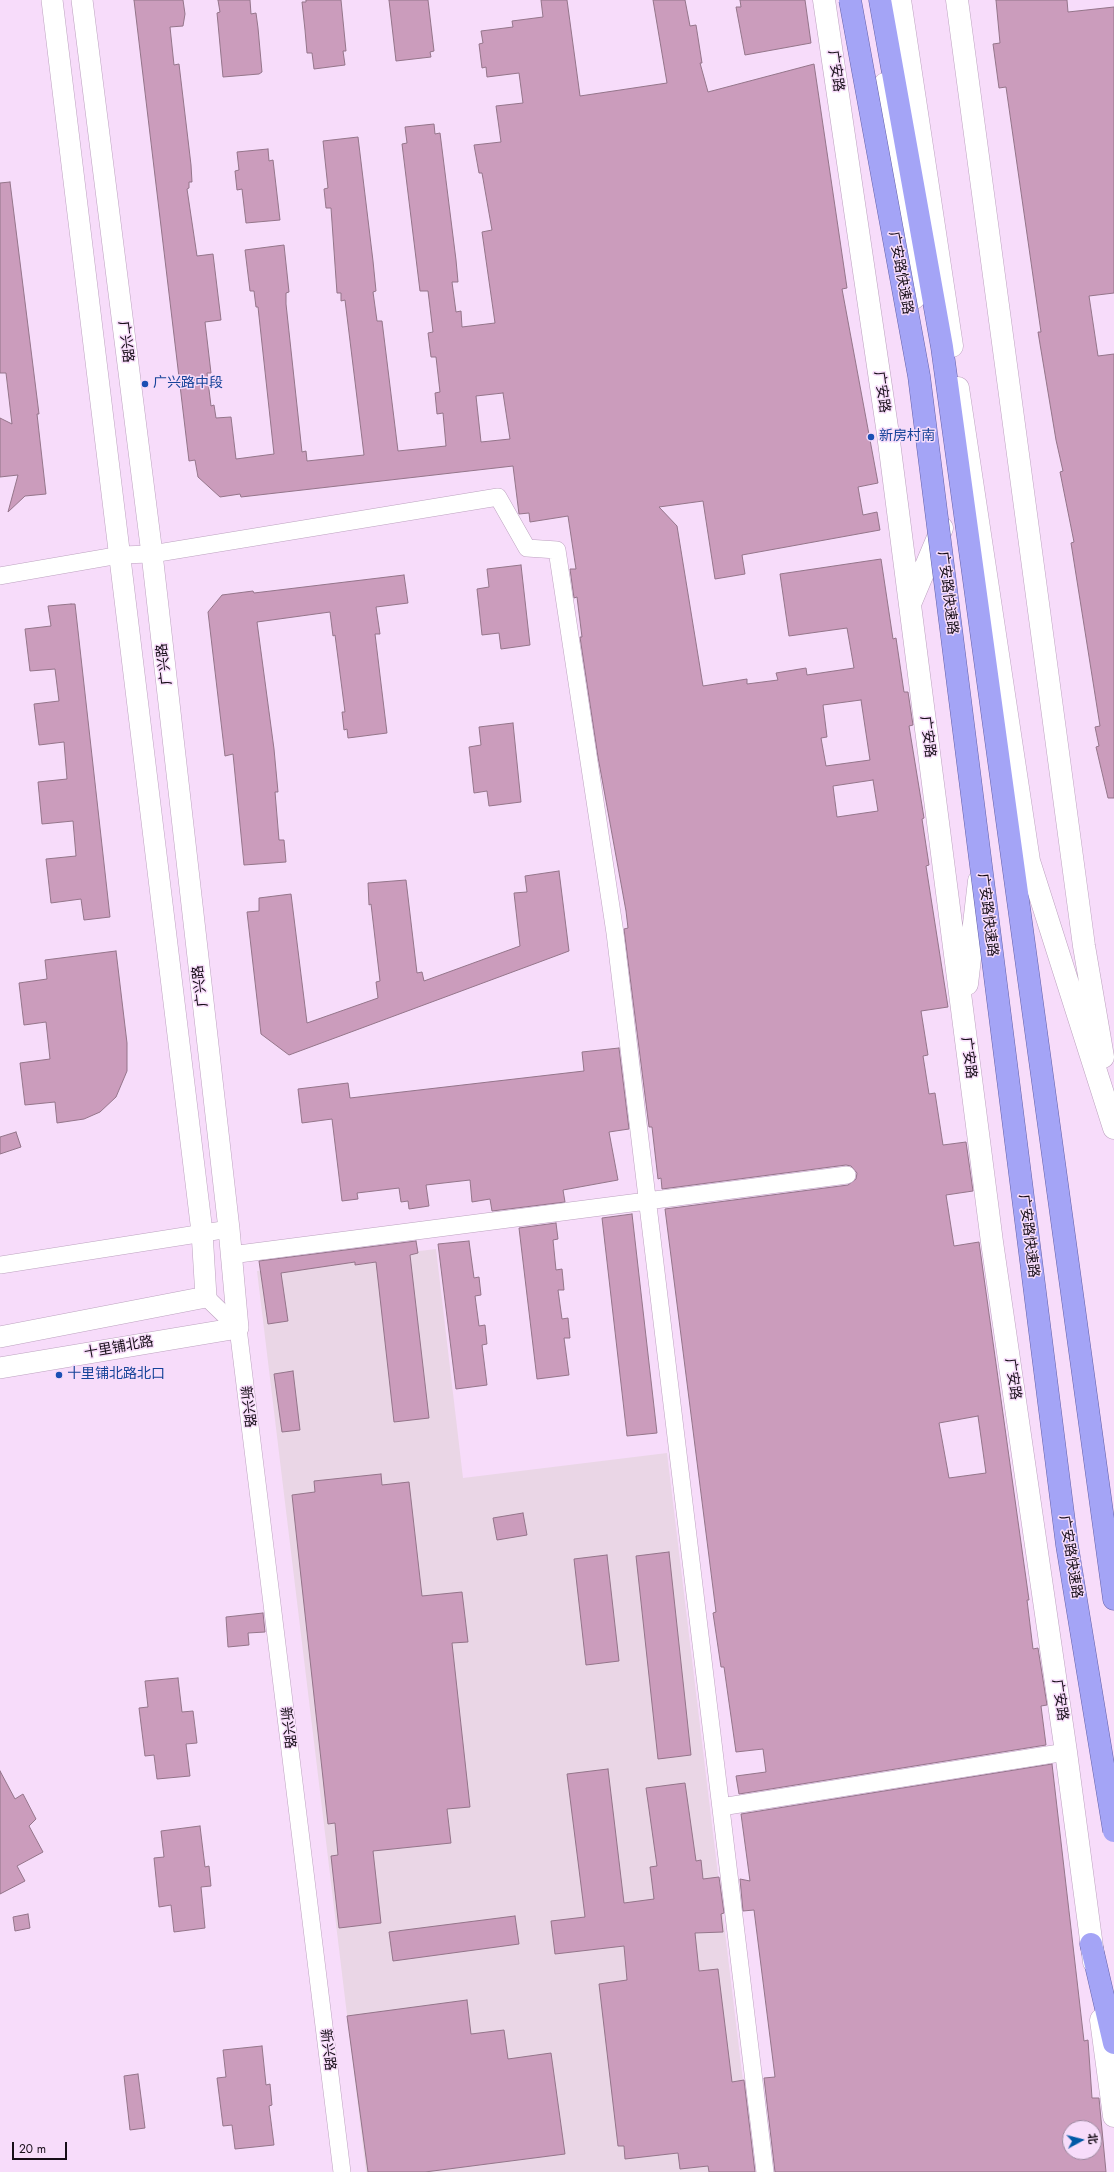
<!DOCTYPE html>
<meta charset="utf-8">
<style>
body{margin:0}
#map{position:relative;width:1114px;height:2172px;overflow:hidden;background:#f7dcfa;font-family:Jost,"Noto Sans SC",sans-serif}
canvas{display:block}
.north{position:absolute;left:1062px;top:2120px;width:40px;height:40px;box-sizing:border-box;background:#f7dcfa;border:1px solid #9d8aa0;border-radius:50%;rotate:83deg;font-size:11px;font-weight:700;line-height:16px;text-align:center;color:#170e18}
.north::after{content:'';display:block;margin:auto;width:14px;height:18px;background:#0059a6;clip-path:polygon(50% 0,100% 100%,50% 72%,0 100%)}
.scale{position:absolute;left:12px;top:2142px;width:55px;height:18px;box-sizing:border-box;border:2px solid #170e18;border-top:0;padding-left:5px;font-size:12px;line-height:14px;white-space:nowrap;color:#170e18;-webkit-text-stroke:3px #f7dcfa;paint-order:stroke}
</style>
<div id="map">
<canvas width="1114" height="2172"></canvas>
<div class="north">北</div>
<div class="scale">20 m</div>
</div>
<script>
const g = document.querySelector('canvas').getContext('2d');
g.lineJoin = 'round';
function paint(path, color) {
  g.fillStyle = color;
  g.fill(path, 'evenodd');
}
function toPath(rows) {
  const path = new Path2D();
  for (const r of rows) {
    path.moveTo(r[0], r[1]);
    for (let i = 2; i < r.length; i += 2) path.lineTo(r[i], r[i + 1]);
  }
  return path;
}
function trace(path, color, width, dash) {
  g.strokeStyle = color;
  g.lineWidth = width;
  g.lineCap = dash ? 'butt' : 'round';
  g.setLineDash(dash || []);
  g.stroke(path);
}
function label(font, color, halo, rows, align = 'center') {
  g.font = font + ' Jost,"Noto Sans SC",sans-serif';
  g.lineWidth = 3;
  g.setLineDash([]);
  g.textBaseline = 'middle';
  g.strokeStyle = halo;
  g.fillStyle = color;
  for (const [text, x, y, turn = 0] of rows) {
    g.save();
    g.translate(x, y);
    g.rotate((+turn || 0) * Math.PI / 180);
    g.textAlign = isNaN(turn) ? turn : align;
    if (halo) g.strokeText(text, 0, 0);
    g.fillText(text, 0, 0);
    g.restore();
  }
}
paint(toPath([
 [436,1249,463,1478,667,1453,754,2172,366,2172,257,1271]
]), '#ead6e6');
const building = toPath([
 [134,0,183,0,185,14,183,26,170,27,174,65,179,64,191,165,192,182,189,182,189,188,187,189,197,256,213,254,221,320,205,322,211,373,207,373,211,406,214,405,216,418,231,417,236,459,274,454,258,307,256,307,254,291,250,291,245,250,284,245,289,292,286,293,286,304,302,452,306,451,307,461,364,455,345,300,341,301,341,293,337,293,331,208,326,208,324,189,328,188,323,141,358,137,373,261,376,291,373,292,377,321,382,321,398,451,446,446,443,413,437,414,435,393,440,392,436,357,431,357,428,333,433,332,428,291,420,291,402,144,407,143,405,127,434,124,435,134,440,133,456,260,458,282,452,282,456,312,461,311,462,327,495,323,482,232,492,230,482,173,479,173,474,145,501,142,496,106,523,103,519,73,487,77,486,67,482,68,479,44,483,43,481,31,513,27,512,21,543,17,541,0,567,0,580,96,667,83,653,0,685,0,690,26,696,25,702,63,700,63,708,92,814,64,847,288,842,289,878,483,858,487,863,515,877,512,880,530,742,555,745,574,715,579,703,501,659,507,677,526,703,686,747,679,747,684,778,680,776,673,806,668,807,675,854,668,847,628,789,636,780,574,881,559,893,639,896,638,904,692,908,692,913,725,909,726,924,818,922,819,929,865,926,866,948,1007,921,1011,928,1055,923,1056,929,1094,935,1093,943,1145,966,1142,973,1191,946,1195,954,1246,979,1242,1029,1600,1027,1600,1033,1649,1038,1648,1047,1705,1041,1706,1046,1745,739,1794,736,1776,766,1772,763,1749,736,1752,724,1667,721,1667,713,1613,716,1612,665,1209,848,1185,856,1179,857,1173,851,1166,846,1165,662,1189,661,1178,658,1179,652,1127,649,1127,624,929,628,928,626,911,598,757,580,637,582,637,577,597,574,598,570,569,576,569,568,516,530,522,529,513,519,514,513,466,241,497,240,494,220,497,198,477,195,460,189,461,134,0],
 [503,393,510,439,481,442,476,396,503,393],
 [861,700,870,760,826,766,821,738,827,737,823,705,861,700],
 [873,780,878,811,837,817,833,786,873,780],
 [978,1416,986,1473,949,1478,939,1423,978,1416],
 [218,0,250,0,251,14,256,13,258,28,262,72,259,74,223,77,217,13,220,12,218,0],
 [306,0,341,0,346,51,343,51,345,65,314,69,312,53,307,53,305,30,302,2,306,2,306,0],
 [389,0,428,0,434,51,430,52,431,57,396,61,389,0],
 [740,0,805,0,811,43,745,55,736,7,741,7,740,0],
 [996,0,1067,0,1068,12,1114,7,1114,293,1089,296,1098,356,1114,354,1114,798,1108,798,1096,747,1099,746,1095,727,1100,726,1071,543,1074,542,1060,472,1063,471,1056,440,1038,332,1041,332,1006,87,999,88,993,44,1000,43,996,0],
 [268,149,269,161,273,160,280,220,246,223,242,189,237,190,235,171,239,170,237,152,268,149],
 [10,182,39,414,37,414,46,494,25,496,8,512,18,475,0,477,0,418,12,424,6,373,0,373,0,183,10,182],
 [521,565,530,645,501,649,499,633,482,635,477,589,489,587,487,569,521,565],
 [404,575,408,603,376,607,380,634,375,634,387,733,348,738,347,729,344,730,342,712,345,712,335,635,333,636,330,612,257,622,274,749,278,792,275,792,279,840,284,840,286,862,244,865,233,754,225,756,208,612,222,595,253,591,254,593,404,575],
 [71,604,75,604,110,917,84,920,81,899,51,903,46,859,76,856,73,821,42,824,38,782,67,779,64,742,39,745,34,704,59,701,55,669,30,671,25,629,51,626,48,606,71,604],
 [513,723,521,802,489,806,487,791,474,793,469,747,481,745,479,727,513,723],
 [559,871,569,951,289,1055,261,1034,247,912,259,911,259,898,291,894,307,1023,378,998,376,982,380,981,371,904,369,905,368,883,406,880,417,973,422,972,424,981,520,946,514,893,527,892,525,876,559,871],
 [116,951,127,1043,127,1071,116,1097,100,1112,84,1119,57,1123,55,1102,25,1105,20,1063,50,1059,46,1022,24,1025,19,983,47,979,45,960,116,951],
 [619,1048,629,1129,609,1132,618,1180,563,1190,565,1202,492,1211,490,1199,472,1202,470,1180,426,1185,429,1206,409,1209,408,1201,401,1202,399,1188,357,1193,358,1199,342,1201,332,1119,302,1123,298,1089,348,1083,350,1098,584,1071,582,1052,619,1048],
 [16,1132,21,1147,0,1154,0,1137,16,1132],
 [632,1214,657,1433,627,1436,602,1218,632,1214],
 [556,1223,558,1239,553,1240,556,1270,562,1269,564,1290,558,1290,562,1319,568,1318,570,1338,564,1338,569,1375,537,1379,519,1228,556,1223],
 [416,1241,418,1253,410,1255,429,1418,394,1422,376,1262,355,1265,355,1262,281,1273,288,1321,268,1324,259,1261,416,1241],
 [469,1241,474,1278,479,1277,481,1295,475,1296,479,1326,485,1325,487,1344,482,1345,487,1385,456,1389,438,1244,469,1241],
 [293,1371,300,1430,282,1432,274,1374,293,1371],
 [381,1474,382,1485,409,1482,422,1596,462,1592,468,1642,452,1643,470,1807,447,1809,451,1843,373,1851,381,1923,339,1928,331,1856,338,1855,335,1823,328,1824,292,1495,315,1492,314,1481,381,1474],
 [523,1513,527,1535,497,1540,493,1518,523,1513],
 [669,1552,691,1755,658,1759,636,1556,669,1552],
 [607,1555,619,1661,586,1665,574,1559,607,1555],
 [263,1613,265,1632,248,1633,249,1645,228,1647,226,1617,263,1613],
 [178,1678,182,1712,193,1711,197,1743,186,1744,190,1776,157,1779,154,1755,145,1756,139,1708,148,1707,145,1681,178,1678],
 [1052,1764,1084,2041,1088,2040,1092,2098,1099,2098,1106,2172,775,2172,764,2078,775,2077,754,1910,743,1911,740,1879,750,1881,741,1814,1052,1764],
 [1070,2128,1094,2128,1094,2152,1070,2152,1070,2128],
 [608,1769,624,1903,654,1899,650,1867,657,1866,646,1788,685,1783,696,1861,701,1860,703,1879,719,1877,724,1913,721,1914,723,1932,695,1933,699,1971,718,1969,732,2082,744,2080,755,2172,709,2172,708,2166,680,2169,678,2153,625,2159,624,2146,618,2146,599,1984,627,1980,624,1946,555,1954,551,1921,585,1917,567,1774,608,1769],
 [0,1771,15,1799,23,1794,36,1819,29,1826,43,1852,17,1866,25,1881,0,1894,0,1771],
 [200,1826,205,1867,209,1866,211,1886,201,1887,205,1928,174,1932,171,1905,159,1907,154,1858,164,1857,161,1831,200,1826],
 [28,1914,30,1928,15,1931,13,1917,28,1914],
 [515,1916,519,1944,393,1961,389,1932,515,1916],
 [467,2000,471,2034,504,2030,508,2059,551,2053,565,2154,425,2172,368,2172,347,2016,467,2000],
 [262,2046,266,2085,270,2084,272,2105,269,2106,274,2145,235,2149,232,2125,223,2126,217,2078,226,2077,223,2050,262,2046],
 [138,2074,145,2128,130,2130,124,2076,138,2074]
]);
paint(building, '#cb9cbc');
trace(building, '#94758a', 1);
const minor = toPath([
 [0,576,120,555,152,554,498,497,527,548,557,550,615,933,765,2172],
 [231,1255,847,1175],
 [0,1265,229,1229],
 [206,1297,238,1328,342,2172],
 [721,1807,1066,1752]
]);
const tertiary = toPath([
 [0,1337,206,1297,202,1232,52,0],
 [0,1368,238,1328,229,1229,152,554,82,0]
]);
const secondary = toPath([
 [824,0,888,434,992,1242,1066,1752,1094,1962],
 [900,0,952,346],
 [957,0,1084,946,1103,1057],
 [885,84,914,298],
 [958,388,1029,861,1114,1128],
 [910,604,942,528],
 [967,984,979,881],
 [1101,2020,1114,2116]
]);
const trunk = toPath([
 [880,0,942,347,1114,1599],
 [1091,1944,1114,2043]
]);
trace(minor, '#bca2bf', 18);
trace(tertiary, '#bca2bf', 22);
trace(secondary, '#bca2bf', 23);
trace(trunk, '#6461a7', 23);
trace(minor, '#fff', 17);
trace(tertiary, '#fff', 21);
trace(secondary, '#fff', 22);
trace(trunk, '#a4a4f6', 22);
const trunkBridge = toPath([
 [850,0,919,376,1067,1545,1114,1831]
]);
trace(trunkBridge, '#6461a7', 23, []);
trace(trunkBridge, '#a4a4f6', 22);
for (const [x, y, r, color] of [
 [145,384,4,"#1a4fb4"],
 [871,437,4,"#1a4fb4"],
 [59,1375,4,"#1a4fb4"]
]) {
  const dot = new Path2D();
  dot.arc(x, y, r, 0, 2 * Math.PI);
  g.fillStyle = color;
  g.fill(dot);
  trace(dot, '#f7dcfa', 1.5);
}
label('14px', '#170e18', '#f7dcfa', [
 ["广安路",835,71,82],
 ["广安路快速路",900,273,80],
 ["广兴路",125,342,83],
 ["广安路",881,392,82],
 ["广安路快速路",947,593,83],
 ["广兴路",165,664,-97],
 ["广安路",927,737,83],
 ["广安路快速路",987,915,83],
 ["广兴路",201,986,-97],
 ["广安路",968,1058,83],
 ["广安路快速路",1028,1236,83],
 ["十里铺北路",119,1348,-10],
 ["广安路",1012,1379,82],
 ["新兴路",247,1407,83],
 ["广安路快速路",1070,1557,81],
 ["广安路",1059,1700,82],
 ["新兴路",287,1728,83],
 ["新兴路",327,2050,83]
]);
label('14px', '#164399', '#f7dcfa', [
 ["广兴路中段",153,384],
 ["新房村南",879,437],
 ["十里铺北路北口",67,1375]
], 'left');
</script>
